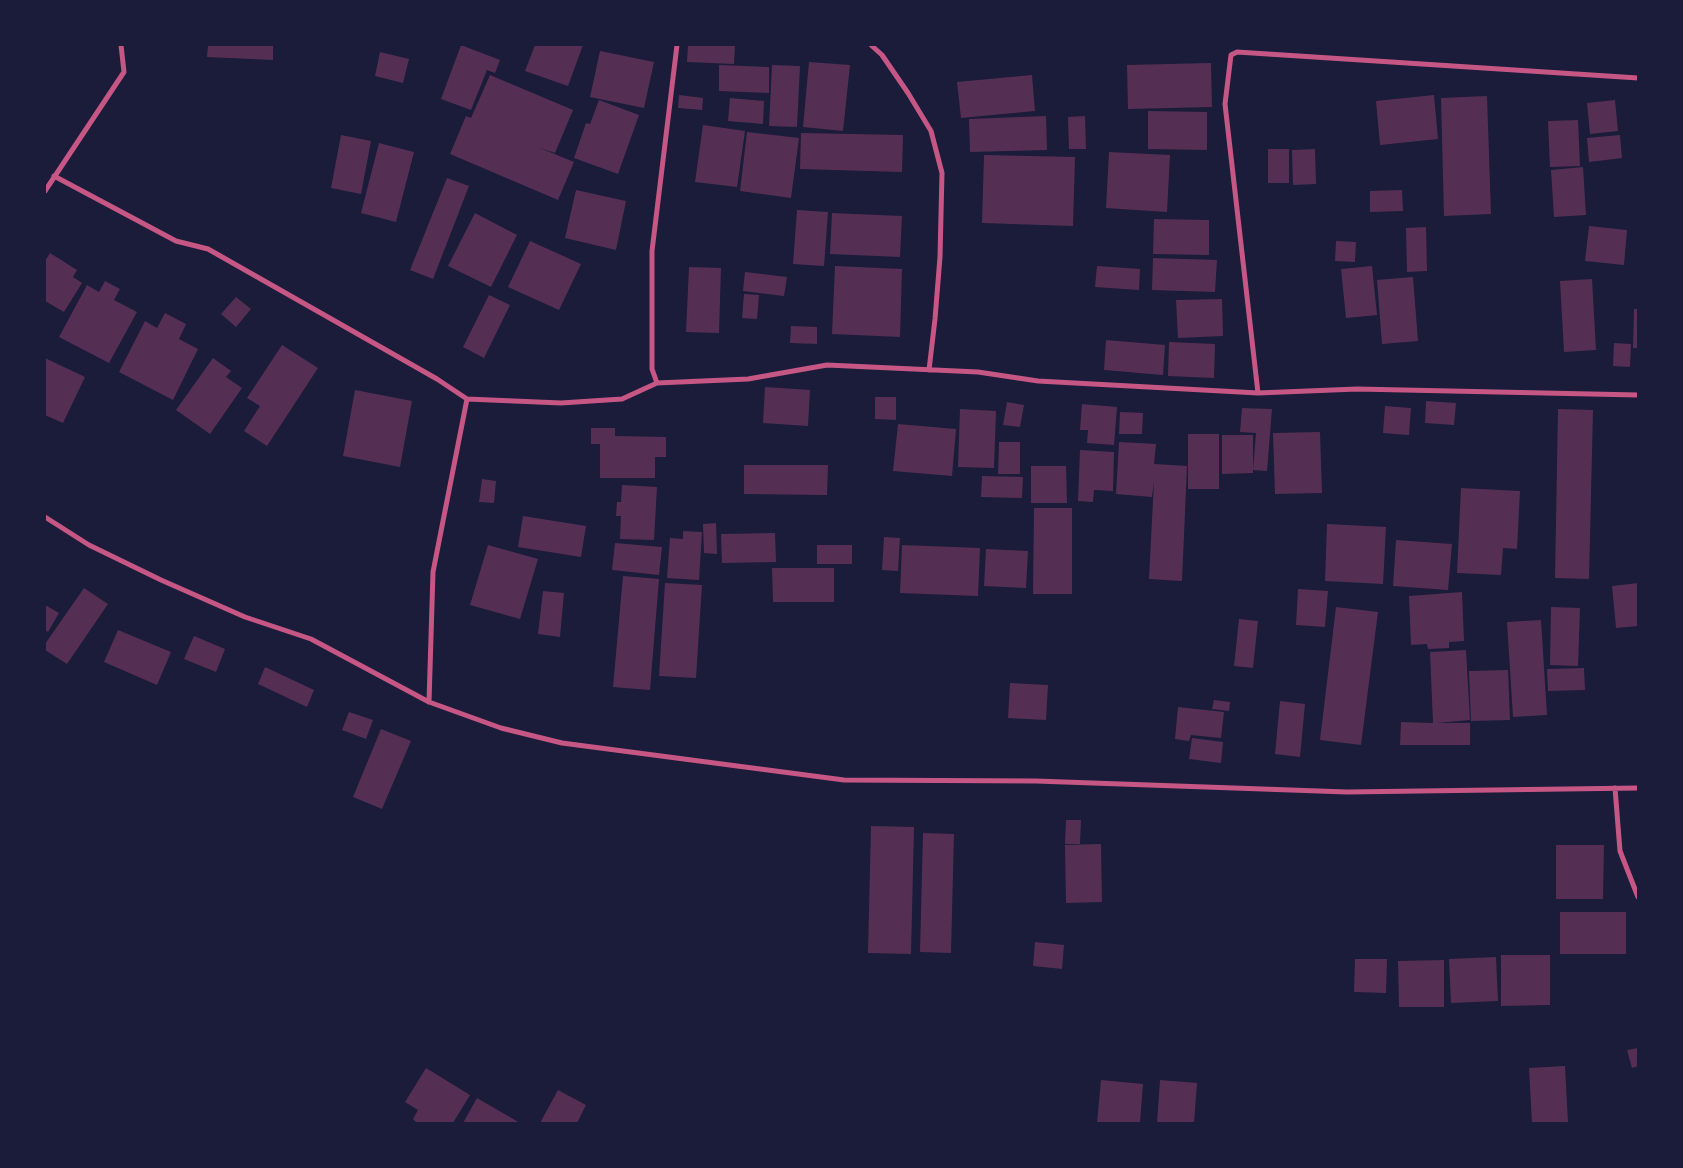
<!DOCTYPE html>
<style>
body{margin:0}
#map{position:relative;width:1683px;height:1168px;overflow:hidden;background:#1b1b3a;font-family:Manrope,sans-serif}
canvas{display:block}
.frame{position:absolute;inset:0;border:46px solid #1b1b3a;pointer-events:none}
</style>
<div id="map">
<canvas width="1683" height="1168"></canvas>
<div class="frame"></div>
</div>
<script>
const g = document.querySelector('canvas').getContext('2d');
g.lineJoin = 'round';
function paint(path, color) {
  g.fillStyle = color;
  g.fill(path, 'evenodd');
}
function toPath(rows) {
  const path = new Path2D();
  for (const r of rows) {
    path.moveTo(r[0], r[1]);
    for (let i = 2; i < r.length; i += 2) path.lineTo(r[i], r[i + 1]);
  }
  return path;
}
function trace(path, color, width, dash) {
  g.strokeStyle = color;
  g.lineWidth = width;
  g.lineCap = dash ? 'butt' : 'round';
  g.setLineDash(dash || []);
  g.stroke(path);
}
paint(toPath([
 [208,45,273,45,273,60,207,57],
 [461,45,500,60,495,73,487,70,471,110,441,99],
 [535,45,583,45,568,86,525,71],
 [688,45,735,45,734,64,687,62],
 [600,51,654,62,644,108,590,97],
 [380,52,409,59,403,83,375,76],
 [809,62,850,65,843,131,803,127],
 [1211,63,1212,107,1128,109,1127,65],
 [719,65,769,67,769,93,719,91],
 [772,65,800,66,797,127,769,126],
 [490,75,573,110,555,153,540,148,574,162,558,200,450,154,466,116,471,118],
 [1032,75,1035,111,961,118,957,82],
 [679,95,703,98,702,110,678,108],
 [1434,95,1438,139,1380,145,1376,101],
 [1487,96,1491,214,1444,216,1441,98],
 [730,98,764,101,763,124,728,121],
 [599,100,639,115,618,174,574,158,586,123,590,124],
 [1615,100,1618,131,1590,134,1587,103],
 [1148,111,1207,112,1207,150,1148,149],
 [1046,116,1047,150,970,152,969,119],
 [1085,116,1086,149,1069,149,1068,117],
 [1578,120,1580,166,1550,167,1548,121],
 [703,125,745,131,737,187,695,182],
 [747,132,799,138,791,198,740,191],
 [801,133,903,135,902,172,800,169],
 [341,135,371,141,361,194,331,188],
 [1620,135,1622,158,1589,162,1587,138],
 [379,143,414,152,396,222,361,213],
 [1268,149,1289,149,1289,183,1268,183],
 [1315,149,1316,184,1293,185,1292,150],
 [1109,152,1170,155,1167,212,1106,208],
 [984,155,1075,157,1073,226,982,223],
 [1583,167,1586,215,1554,217,1551,170],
 [447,178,469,186,433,279,410,270],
 [576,190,626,201,616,250,565,238],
 [1402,190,1403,211,1370,212,1370,191],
 [797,210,828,212,824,266,793,264],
 [475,213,517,235,491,287,448,266],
 [832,213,902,216,900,257,830,254],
 [1154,219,1209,220,1209,255,1153,254],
 [1589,226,1627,230,1624,265,1585,261],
 [1426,227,1427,271,1407,272,1406,228],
 [530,241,581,264,559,310,508,287],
 [1336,241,1356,242,1355,262,1335,261],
 [50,253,77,270,73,277,82,283,64,312,45,301,45,261],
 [1153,258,1217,260,1215,292,1152,290],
 [835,266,902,269,900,337,832,334],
 [1097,266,1140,269,1139,290,1095,287],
 [1372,266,1377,315,1346,318,1341,269],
 [689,267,721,268,719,333,686,332],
 [745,272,787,277,784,296,743,291],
 [1413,277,1418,341,1382,344,1377,280],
 [1592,279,1596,350,1564,352,1560,281],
 [105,281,120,289,114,300,137,312,109,363,59,337,87,285,99,292],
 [744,294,759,295,757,319,742,318],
 [489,295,510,305,484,358,463,347],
 [236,297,251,309,236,327,221,314],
 [1222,299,1223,336,1178,338,1176,300],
 [1634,309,1638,309,1638,348,1633,348],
 [165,313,186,324,179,339,198,349,173,400,119,372,145,321,157,328],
 [791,326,817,327,817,344,790,343],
 [1106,340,1165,345,1163,375,1104,370],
 [1169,342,1215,344,1214,378,1168,376],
 [1614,343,1631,344,1630,367,1613,366],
 [282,345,318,368,267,446,244,431,260,406,247,398],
 [45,358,85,377,63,423,45,415],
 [213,358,231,371,226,377,242,388,210,434,176,410],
 [765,387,810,390,808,426,763,423],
 [355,390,412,401,400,467,343,456],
 [875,397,896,397,896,420,875,419],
 [1426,401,1456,403,1454,425,1425,423],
 [1007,402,1024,405,1020,427,1003,425],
 [1082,404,1117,407,1114,445,1087,443,1088,430,1080,430],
 [1385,406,1411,408,1409,435,1383,433],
 [1242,408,1272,409,1267,471,1253,470,1256,433,1240,432],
 [960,409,996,411,994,468,958,467],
 [1558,409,1593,410,1589,579,1555,578],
 [1120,412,1143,413,1142,434,1119,434],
 [898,424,956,429,952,476,893,471],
 [591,428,615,428,615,436,666,437,666,457,655,457,655,478,600,478,600,444,591,444],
 [1320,432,1322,493,1275,494,1273,433],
 [1188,434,1219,434,1219,489,1188,489],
 [1222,435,1253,435,1253,473,1222,474],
 [999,442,1020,442,1020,474,998,474],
 [1119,442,1156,444,1154,464,1187,466,1182,581,1149,579,1154,481,1152,497,1116,494],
 [1080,450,1114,452,1113,491,1094,490,1093,502,1078,501],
 [744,465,828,465,827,495,744,494],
 [1031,466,1066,466,1067,503,1031,503],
 [982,476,1023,477,1022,498,981,497],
 [482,479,496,481,494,503,479,502],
 [622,485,657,487,654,540,620,539,621,516,616,516,617,502,621,502],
 [1461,488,1520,491,1517,549,1503,548,1501,575,1457,573],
 [1034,508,1072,508,1072,594,1033,594],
 [523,516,586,526,581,557,518,547],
 [716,523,717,554,704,553,703,524],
 [1327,524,1386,527,1383,584,1325,581],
 [683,531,702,532,699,580,667,578,670,538,683,539],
 [775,533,776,562,722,563,721,534],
 [884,537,900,538,898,571,882,570],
 [1396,540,1452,544,1448,590,1393,586],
 [615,543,662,547,659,575,612,570],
 [488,545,538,559,520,619,470,605],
 [817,545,852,545,852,564,817,564],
 [902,545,980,548,978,596,900,593],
 [986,549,1028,551,1026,588,984,586],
 [772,568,834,568,834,602,773,602],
 [623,576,659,579,650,690,613,687],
 [665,583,702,585,696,678,659,676],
 [1638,583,1638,626,1616,628,1612,586],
 [84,588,108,604,67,664,45,650,45,644],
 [1298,589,1328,591,1325,627,1296,625],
 [543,591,564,593,560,637,538,634],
 [1462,592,1464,641,1449,642,1449,648,1428,649,1427,644,1411,645,1409,596],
 [45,605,59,613,48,632,45,630],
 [1336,607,1378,612,1361,745,1320,740],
 [1551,607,1580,608,1578,666,1550,665],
 [1239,619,1258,621,1253,668,1234,666],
 [1541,620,1547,715,1513,717,1507,622],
 [118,630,171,652,157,685,104,662],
 [194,636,225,649,216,672,184,659],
 [1466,650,1470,720,1437,723,1470,723,1470,745,1400,745,1401,722,1433,723,1430,652],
 [265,667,314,690,307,707,258,684],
 [1584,668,1585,690,1548,691,1547,669],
 [1508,670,1510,720,1471,721,1469,671],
 [1010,683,1048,685,1046,720,1008,718],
 [1214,700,1230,702,1229,711,1212,709],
 [1280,701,1305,704,1300,757,1275,754],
 [1178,707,1224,712,1221,738,1191,735,1189,741,1175,739],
 [349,712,373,720,366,739,342,730],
 [381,729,411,741,382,809,353,797],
 [1192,738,1223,742,1221,763,1189,759],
 [1066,820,1081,820,1080,844,1065,844],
 [871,826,914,827,911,954,868,953],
 [923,833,954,834,951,953,920,952],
 [1101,844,1102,902,1066,903,1065,845],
 [1556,845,1604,845,1603,899,1556,899],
 [1560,912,1626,912,1626,954,1560,954],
 [1035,942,1064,945,1062,969,1033,966],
 [1501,955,1550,955,1550,1005,1501,1006],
 [1496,957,1498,1001,1451,1003,1449,959],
 [1355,959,1387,959,1386,993,1354,992],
 [1444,960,1444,1007,1399,1007,1398,961],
 [1638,1048,1638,1066,1632,1068,1627,1050],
 [1565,1066,1568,1123,1532,1123,1529,1068],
 [426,1068,470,1095,453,1123,417,1123,413,1119,418,1110,405,1102],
 [1101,1080,1143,1084,1140,1123,1097,1123],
 [1160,1080,1197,1083,1194,1123,1157,1123],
 [558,1090,586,1105,577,1123,540,1123],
 [477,1098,520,1123,463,1123]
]), '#542f53');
trace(toPath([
 [871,45,882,55,908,93,931,131,942,173,940,257,935,319,929,370],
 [54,176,176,241,208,249,437,379,467,399,561,403,622,399,657,383,748,379,827,365,978,372,1038,381,1258,393,1357,389,1638,395],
 [45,191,124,72,121,45],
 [657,383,652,369,652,251,677,45],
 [1258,393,1225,104,1231,55,1237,52,1638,78],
 [45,517,89,545,161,580,245,617,311,639,429,702,501,728,562,743,844,780,1036,781,1347,792,1638,788],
 [429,702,433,572,467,399],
 [1615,788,1620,851,1638,897]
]), '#c65784', 5);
</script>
